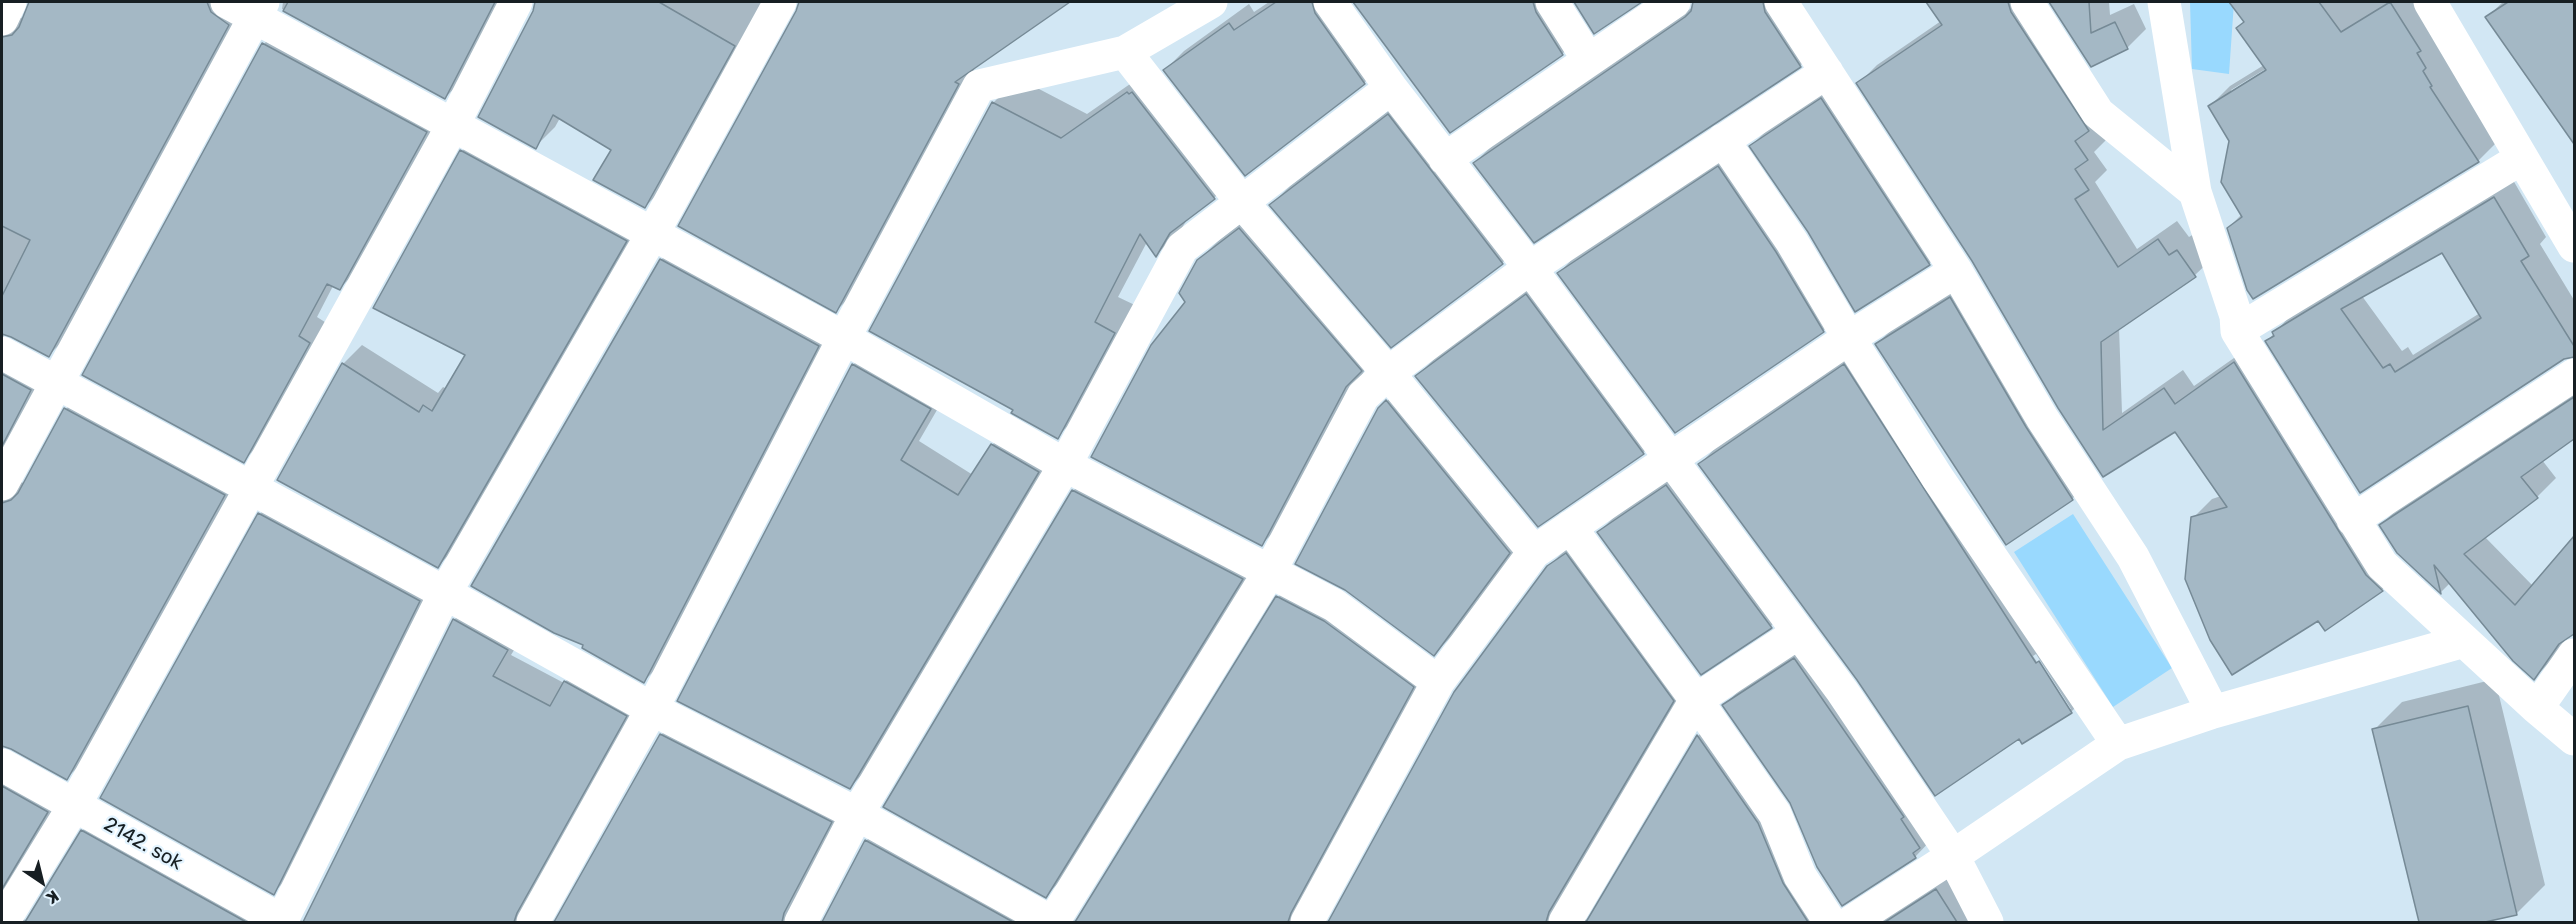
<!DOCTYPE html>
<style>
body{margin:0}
#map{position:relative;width:2576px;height:924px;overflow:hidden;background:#d2e7f4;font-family:Rubik,sans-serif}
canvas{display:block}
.frame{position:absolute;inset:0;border:3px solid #171f23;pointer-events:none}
.north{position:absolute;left:12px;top:852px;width:60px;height:60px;-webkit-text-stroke:4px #e3f4ff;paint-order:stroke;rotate:145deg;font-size:16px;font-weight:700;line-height:24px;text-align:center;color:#171f23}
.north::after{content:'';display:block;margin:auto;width:21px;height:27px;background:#171f23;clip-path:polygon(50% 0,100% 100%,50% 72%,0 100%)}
</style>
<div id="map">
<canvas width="2576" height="924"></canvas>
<div class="frame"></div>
<div class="north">K</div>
</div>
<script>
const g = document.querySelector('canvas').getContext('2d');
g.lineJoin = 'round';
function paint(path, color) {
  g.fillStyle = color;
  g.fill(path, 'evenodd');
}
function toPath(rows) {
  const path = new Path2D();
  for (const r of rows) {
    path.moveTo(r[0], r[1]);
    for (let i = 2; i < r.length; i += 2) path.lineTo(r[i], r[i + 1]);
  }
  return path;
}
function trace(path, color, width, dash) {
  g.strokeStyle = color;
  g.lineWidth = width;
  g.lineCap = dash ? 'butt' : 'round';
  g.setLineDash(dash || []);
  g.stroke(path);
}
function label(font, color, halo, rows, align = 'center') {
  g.font = font + ' Rubik,sans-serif';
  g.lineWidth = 4.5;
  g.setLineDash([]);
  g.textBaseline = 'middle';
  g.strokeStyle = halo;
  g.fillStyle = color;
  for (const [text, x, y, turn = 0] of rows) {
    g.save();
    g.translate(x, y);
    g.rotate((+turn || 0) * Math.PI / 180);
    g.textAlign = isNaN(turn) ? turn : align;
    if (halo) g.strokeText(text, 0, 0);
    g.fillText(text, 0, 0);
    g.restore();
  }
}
paint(toPath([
 [2190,2,2234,2,2229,74,2192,69],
 [2073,514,2172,668,2113,707,2014,552]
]), '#99d9fe');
paint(toPath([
 [2,2,15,17,24,18,30,2,245,2,69,335,49,355,3,333,6,343,50,370,13,480,24,483,66,409,86,389,244,475,87,758,67,778,11,747,3,745,5,754,67,792,14,919,28,920,82,831,102,811,293,919,304,921,454,620,474,600,527,629,511,655,564,683,585,662,646,696,545,919,555,921,661,735,681,715,851,802,813,919,824,921,866,841,886,821,1072,921,1078,920,1278,597,1298,577,1433,667,1319,919,1329,921,1548,567,1569,546,1693,680,1576,919,1590,920,1698,736,1718,716,1834,912,1956,871,1979,922,2,922],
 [283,2,504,2,465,77,445,98,282,9],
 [536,2,767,2,665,186,645,207,613,149,560,118,555,127,535,147],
 [800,2,1068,2,977,64,856,291,836,311,798,12],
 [1269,2,1339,2,1383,64,1364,83,1165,70,1184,51,1249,4,1254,12],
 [1355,2,1561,2,1582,35,1562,54,1450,131],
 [1583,2,1639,2,1595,32,1578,6],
 [1694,2,1790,2,1819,46,1800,66,1474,163,1494,144,1693,7],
 [1928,2,2035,2,2106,140,2094,152,2107,170,2095,182,2137,249,2177,221,2189,237,2197,232,2214,257,2195,275,2119,327,2122,413,2183,370,2194,386,2254,344,2400,571,2382,590,2319,619,2193,518,2212,499,2221,496,2176,430,2103,475,1973,260,1858,84,1877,65,1941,21],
 [2051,2,2109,2,2110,15,2134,4,2146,29,2127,48,2092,65],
 [2243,2,2425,2,2499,140,2478,161,2228,228,2242,214,2230,141,2210,106,2230,86,2264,65,2238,28,2245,21,2236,9],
 [2272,65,2273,67,2231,93,2231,90],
 [2503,2,2574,2,2574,140,2487,17],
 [282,25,445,114,358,270,339,289,333,286,317,317,328,324,262,442,243,461,84,375,264,44],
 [1153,68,1239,173,1214,198,1188,218,1180,231,1156,255,1147,242,1118,297,1139,307,1082,412,1057,437,993,103,1018,78,1087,114],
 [1841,80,1948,245,1929,264,1809,232,1751,146,1771,126],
 [1408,96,1522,244,1502,263,1391,345,1271,205,1290,186],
 [481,132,645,221,457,547,438,566,343,364,362,345,438,393,443,387,447,389,467,354,462,151],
 [1737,149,1842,313,1823,331,1559,273,1577,254],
 [2513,180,2546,237,2540,244,2574,300,2574,355,2563,358,2360,491,2267,341,2292,314],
 [2443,251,2480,313,2413,355,2408,347,2402,351,2362,296],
 [1262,207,1368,364,1283,523,1262,544,1187,303,1198,261,1220,239],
 [680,241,837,326,663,662,644,681,585,644,661,260],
 [1546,276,1662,434,1643,453,1417,376,1436,357],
 [1970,279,2092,479,2072,499,2006,543,1877,344,1896,325],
 [1863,346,2090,693,2071,712,2020,737,1700,464,1719,444],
 [2036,654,2071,709,2068,709,2033,656],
 [871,347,948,391,919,441,973,475,992,445,1011,427,1056,453,868,769,850,787,853,365],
 [1406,382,1529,532,1453,635,1434,654,1379,409],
 [2574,392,2574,438,2542,460,2556,478,2537,497,2484,536,2533,586,2574,538,2574,596,2572,599,2574,598,2574,635,2568,636,2553,659,2534,678,2450,583,2441,592,2398,552,2381,525,2400,506],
 [1687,466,1790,607,1771,626,1701,672,1599,532,1618,513],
 [1093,471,1261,559,1065,876,1046,896,1073,491],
 [278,495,438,582,292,874,273,893,260,514],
 [1814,640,1934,837,1915,857,1792,803,1724,705,1744,686],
 [2495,679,2545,885,2517,913,2479,922,2421,922,2374,730,2402,702]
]), '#0003');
const building = toPath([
 [29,2,207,2,211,12,229,25,49,357,11,337,2,334,2,296,30,240,2,226,2,37,12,35,19,27,29,2],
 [288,2,495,2,445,99,283,11,288,2],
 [535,2,659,2,735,46,645,208,593,180,611,150,553,115,536,149,478,117,533,11,535,2],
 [799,2,1070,2,955,82,959,84,836,313,678,226,796,11,799,2],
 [1276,2,1312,2,1315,13,1365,84,1245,176,1163,70,1229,23,1234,30,1276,2],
 [1353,2,1533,2,1536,12,1563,55,1450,133,1353,2],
 [1574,2,1642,2,1594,34,1574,2],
 [1693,2,1763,2,1765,12,1801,67,1534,243,1473,163,1685,17,1691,11,1693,2],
 [1926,2,2008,2,2011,12,2089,131,2075,141,2088,160,2075,169,2089,190,2075,199,2118,267,2158,239,2169,255,2177,250,2196,277,2101,342,2103,430,2164,388,2175,404,2234,362,2366,575,2383,591,2325,631,2318,621,2232,675,2210,640,2185,579,2191,517,2227,507,2175,432,2103,477,2058,408,1972,261,1856,83,1942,25,1926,2],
 [2049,2,2089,2,2091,33,2115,22,2128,49,2091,67,2049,2],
 [2229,2,2319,2,2341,32,2390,2,2421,51,2417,53,2426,68,2423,71,2432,86,2430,87,2479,162,2253,299,2247,290,2227,228,2242,217,2221,182,2229,141,2208,106,2266,70,2236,28,2244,22,2229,2],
 [2508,2,2574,2,2574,144,2485,17,2508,2],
 [262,43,427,132,340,290,327,284,299,336,310,343,244,463,82,375,262,43],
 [1127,92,1129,94,1132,92,1215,199,1170,233,1156,257,1140,234,1095,322,1115,333,1058,439,1011,413,1013,410,869,331,992,102,1061,138,1127,92],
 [1821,98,1930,265,1855,312,1808,232,1749,146,1821,98],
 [1388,114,1503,264,1391,348,1269,205,1388,114],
 [460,150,627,241,438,568,277,480,342,363,419,412,423,405,432,411,465,355,373,308,460,150],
 [1718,166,1776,252,1824,332,1675,433,1557,273,1718,166],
 [2494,197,2529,256,2521,261,2574,346,2574,357,2564,359,2360,493,2265,341,2274,336,2272,332,2494,197],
 [2442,253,2481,318,2395,372,2390,364,2383,368,2341,309,2442,253],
 [1239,228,1362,371,1346,387,1262,546,1091,457,1151,345,1185,302,1179,293,1197,260,1239,228],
 [660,259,819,346,644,683,582,648,583,645,554,633,471,586,660,259],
 [1526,294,1644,454,1538,527,1415,376,1526,294],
 [1950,297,2026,427,2073,500,2006,545,1875,344,1950,297],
 [852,364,931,409,901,460,958,495,991,444,1039,472,850,789,677,701,852,364],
 [1844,364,2036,663,2039,661,2072,713,2022,744,2019,739,1935,796,1857,680,1698,464,1844,364],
 [2,374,31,390,2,446,2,374],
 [2574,397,2574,439,2521,477,2538,498,2464,554,2515,605,2574,536,2574,634,2559,644,2534,680,2513,661,2434,565,2441,594,2397,553,2379,525,2574,397],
 [1386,400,1510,553,1434,656,1345,590,1295,564,1378,408,1386,400],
 [64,408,225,495,67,780,11,749,2,746,2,503,11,500,18,493,64,408],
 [1666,485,1772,628,1701,675,1597,532,1666,485],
 [1072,490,1243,579,1046,898,883,807,1072,490],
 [258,513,420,601,274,895,100,798,258,513],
 [1566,553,1674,701,1549,912,1546,922,1328,922,1454,692,1547,566,1566,553],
 [1276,596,1324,621,1414,687,1291,913,1288,922,1075,922,1276,596],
 [453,619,508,650,493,676,550,706,564,681,627,716,517,913,514,922,303,922,453,619],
 [1794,658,1904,817,1901,819,1920,848,1913,853,1916,858,1842,906,1817,867,1790,803,1722,705,1794,658],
 [2468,706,2517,915,2485,922,2419,922,2372,729,2468,706],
 [660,734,832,822,784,913,782,922,554,922,660,734],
 [1697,735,1758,823,1783,883,1808,922,1586,922,1697,735],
 [2,786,48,812,2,889,2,786],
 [81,830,246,922,25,922,81,830],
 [865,840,1013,922,822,922,865,840],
 [1936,889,1957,922,1885,922,1936,889]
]);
paint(building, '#a4b8c5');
trace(building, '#768a96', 1.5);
trace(toPath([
 [227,2,844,338,1065,465,1334,605,1438,682],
 [1330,2,1391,88,1530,268,1842,691,1953,856,1987,922],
 [1552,2,1588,59],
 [1781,2,1956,271,2042,418,2133,557,2213,712],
 [2027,2,2098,113,2195,192],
 [2164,2,2195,192,2236,316,2237,331,2382,565,2537,708,2574,739],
 [2430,2,2574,246],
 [2,19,10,2],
 [1125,52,1241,201,1388,373,1534,552],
 [1723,140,1792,242,1849,338,1937,477,2118,744],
 [1445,159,1674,2],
 [2237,331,2522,158],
 [2,353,445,593,652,709,857,814,1051,922],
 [2,484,263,2],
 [2353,520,2574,375],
 [1570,527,1696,700,1775,814,1800,876,1830,922],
 [2537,708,2574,655],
 [2,765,284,922],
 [3,922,74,806,453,125,516,2],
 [281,922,445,593,653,233,780,2],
 [533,922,652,709,844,338,979,86,1125,52,1211,2],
 [801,922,857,814,1065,465,1182,248,1391,88],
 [1053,922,1270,571,1363,396,1388,373,1530,268,1827,72],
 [1307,922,1438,682,1534,552,1849,338,1956,271],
 [1565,922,1696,700,1798,633],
 [1851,922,1953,856,2118,744,2213,712,2464,641]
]), '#fff', 33);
label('20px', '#171f23', '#e3f4ff', [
 ["2142. sok",143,844,29]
]);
</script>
